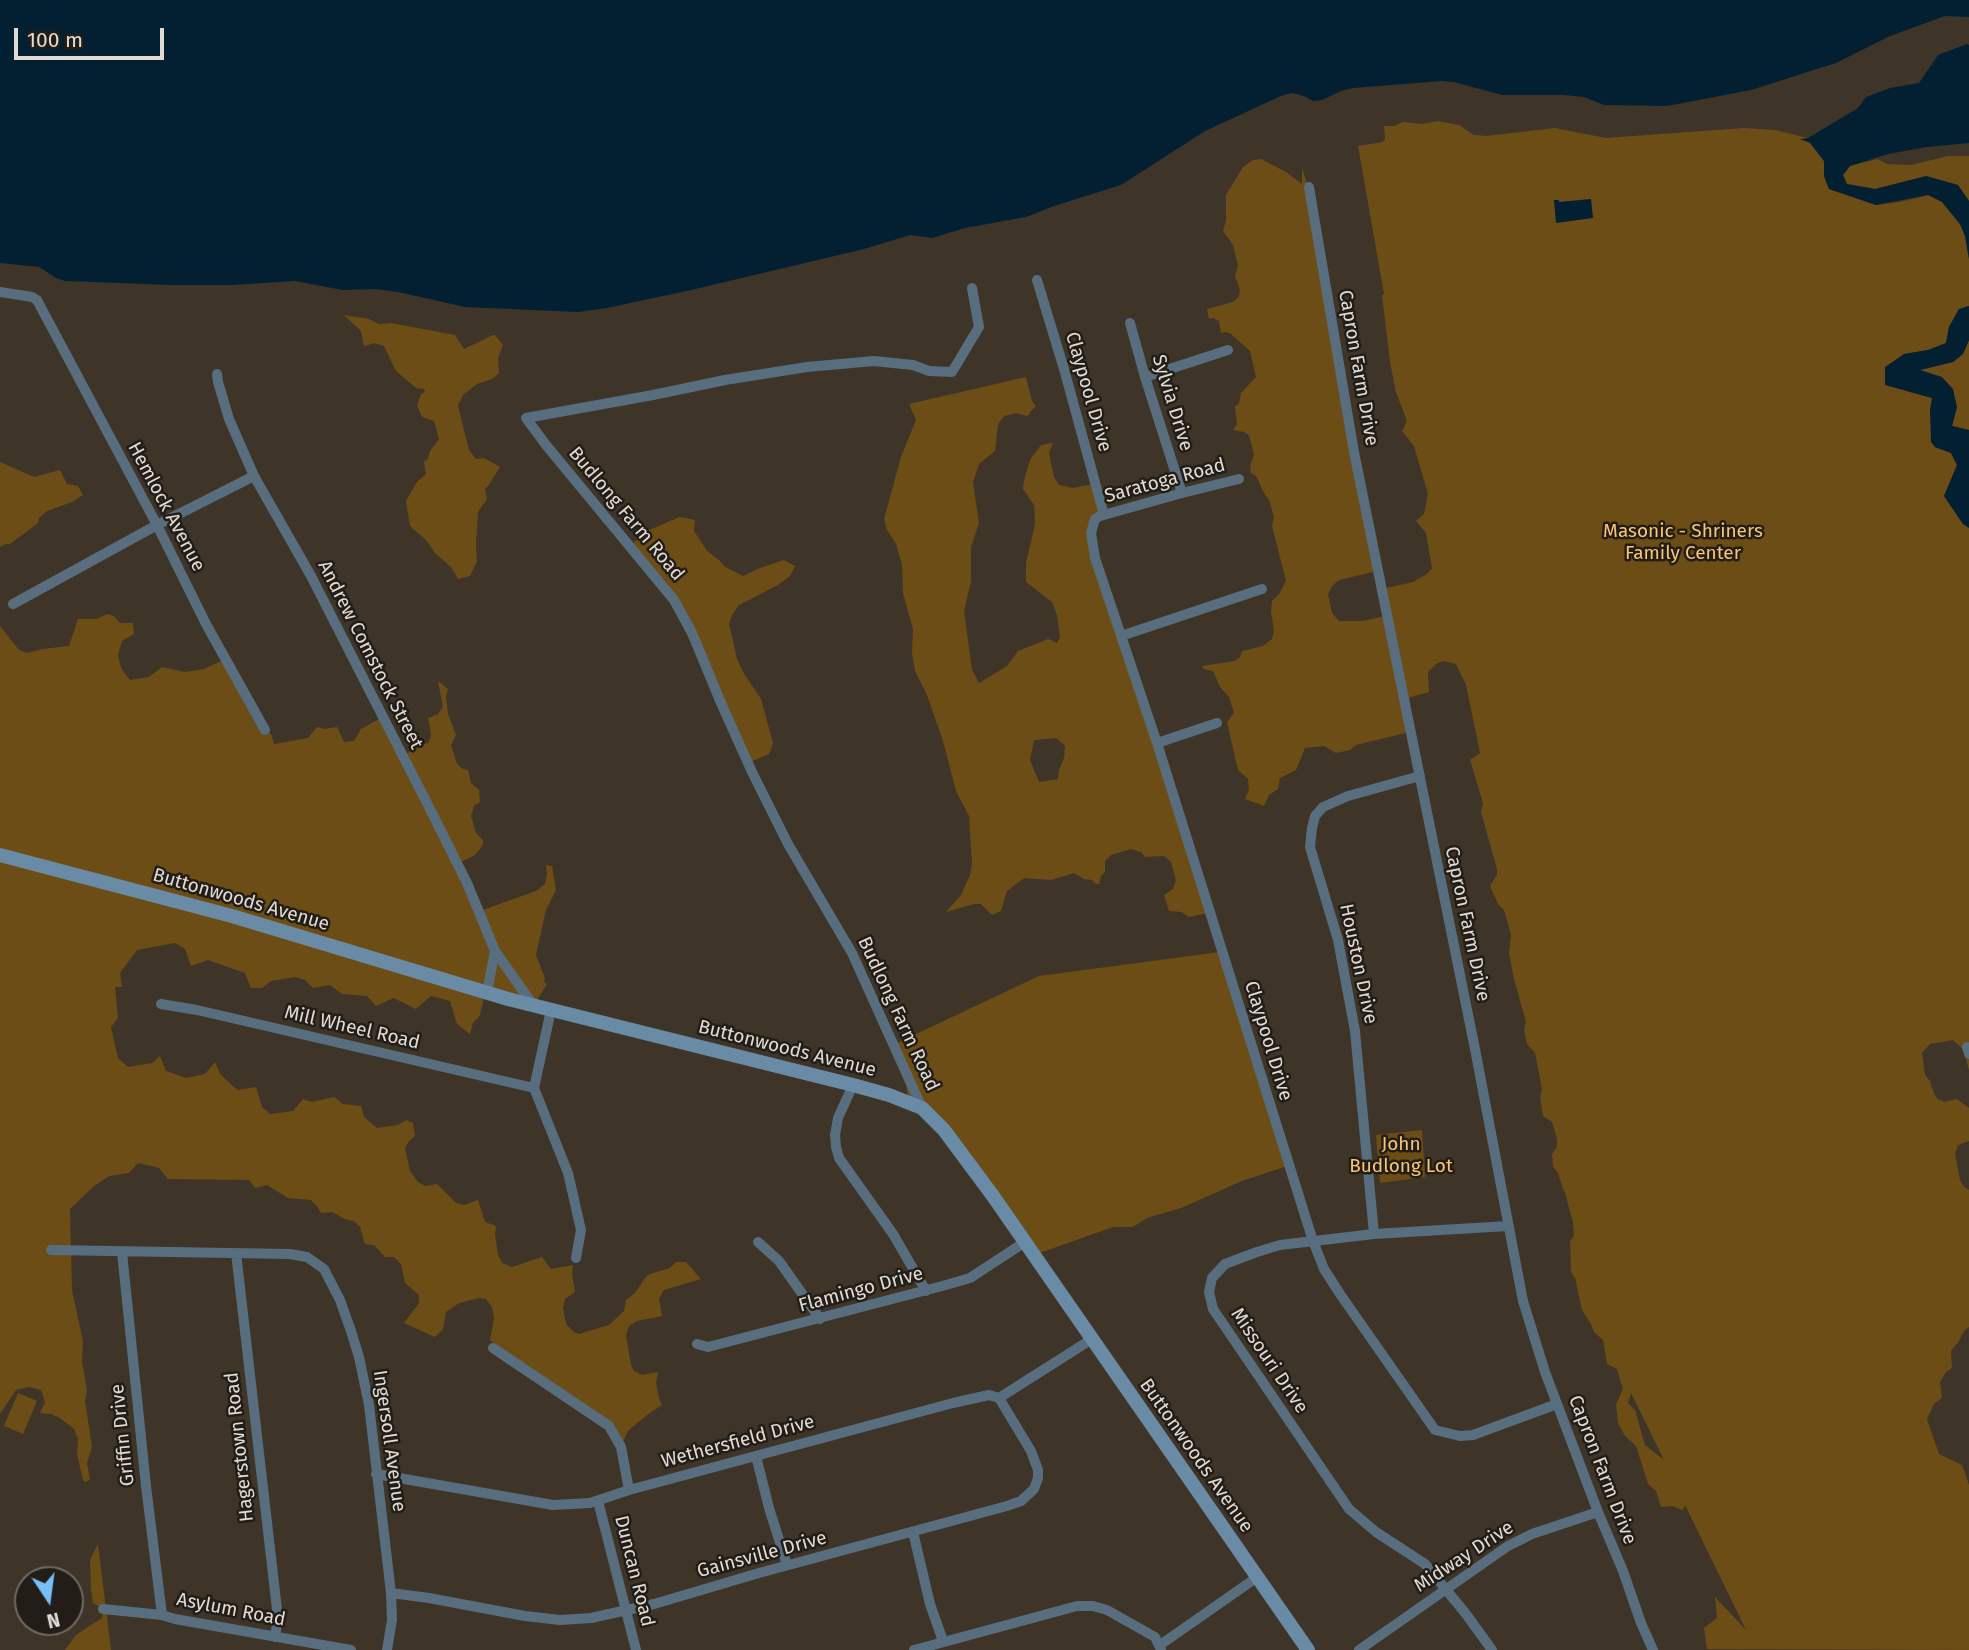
<!DOCTYPE html>
<style>
body{margin:0}
#map{position:relative;width:1969px;height:1650px;overflow:hidden;background:#3e3528;font-family:"Fira Sans",sans-serif}
canvas{display:block}
.north{position:absolute;left:14px;top:1566px;width:70px;height:70px;box-sizing:border-box;background:#221d17;border:2px solid #6e6962;border-radius:50%;rotate:167deg;font-size:19px;font-weight:700;line-height:28px;text-align:center;color:#e1dbd3}
.north::after{content:'';display:block;margin:auto;width:24px;height:32px;background:#77bff7;clip-path:polygon(50% 0,100% 100%,50% 72%,0 100%)}
.scale{position:absolute;left:14px;top:28px;width:150px;height:32px;box-sizing:border-box;border:4px solid #e1dbd3;border-top:0;padding-left:9px;font-size:21px;line-height:24px;white-space:nowrap;color:#e1dbd3;-webkit-text-stroke:5px #221d17;paint-order:stroke}
</style>
<div id="map">
<canvas width="1969" height="1650"></canvas>
<div class="north">N</div>
<div class="scale">100 m</div>
</div>
<script>
const g = document.querySelector('canvas').getContext('2d');
g.lineJoin = 'round';
function paint(path, color) {
  g.fillStyle = color;
  g.fill(path, 'evenodd');
}
function toPath(rows) {
  const path = new Path2D();
  for (const r of rows) {
    path.moveTo(r[0], r[1]);
    for (let i = 2; i < r.length; i += 2) path.lineTo(r[i], r[i + 1]);
  }
  return path;
}
function trace(path, color, width, dash) {
  g.strokeStyle = color;
  g.lineWidth = width;
  g.lineCap = dash ? 'butt' : 'round';
  g.setLineDash(dash || []);
  g.stroke(path);
}
function label(font, color, halo, rows, align = 'center') {
  g.font = font + ' "Fira Sans",sans-serif';
  g.lineWidth = 5;
  g.setLineDash([]);
  g.textBaseline = 'middle';
  g.strokeStyle = halo;
  g.fillStyle = color;
  for (const [text, x, y, turn = 0] of rows) {
    g.save();
    g.translate(x, y);
    g.rotate((+turn || 0) * Math.PI / 180);
    g.textAlign = isNaN(turn) ? turn : align;
    if (halo) g.strokeText(text, 0, 0);
    g.fillText(text, 0, 0);
    g.restore();
  }
}
paint(toPath([
 [1438,121,1459,125,1474,135,1486,136,1555,128,1606,138,1744,128,1775,130,1808,138,1824,161,1824,176,1829,189,1876,205,1900,202,1929,195,1942,202,1960,224,1965,236,1969,259,1969,306,1959,309,1949,327,1946,343,1928,350,1904,354,1906,391,1932,398,1930,411,1935,447,1951,453,1957,465,1944,496,1963,524,1969,528,1969,1070,1963,1049,1953,1040,1930,1044,1922,1053,1925,1075,1930,1081,1934,1094,1938,1099,1944,1102,1957,1099,1969,1108,1969,1141,1958,1145,1955,1154,1960,1180,1964,1187,1969,1190,1969,1327,1964,1331,1959,1341,1951,1351,1952,1368,1946,1372,1940,1382,1942,1398,1934,1404,1927,1419,1939,1454,1962,1465,1969,1485,1969,1650,1707,1649,1704,1628,1717,1618,1715,1597,1746,1630,1685,1505,1683,1510,1672,1506,1661,1507,1656,1491,1648,1484,1636,1446,1625,1436,1618,1423,1616,1404,1623,1389,1617,1369,1607,1364,1603,1340,1594,1332,1591,1324,1582,1310,1575,1278,1571,1272,1570,1242,1574,1235,1573,1222,1565,1193,1563,1189,1558,1173,1553,1167,1552,1154,1557,1147,1557,1139,1552,1122,1543,1116,1540,1097,1542,1089,1535,1053,1527,1044,1524,1030,1526,1022,1514,979,1509,953,1511,935,1504,910,1498,904,1490,886,1497,875,1497,869,1481,812,1483,803,1470,760,1480,753,1466,685,1456,664,1443,661,1436,664,1428,672,1429,692,1404,699,1410,732,1356,745,1350,750,1336,753,1324,746,1305,748,1296,770,1280,778,1278,789,1269,795,1264,806,1245,799,1249,790,1248,779,1238,770,1227,722,1234,713,1229,697,1220,687,1213,671,1204,669,1202,666,1235,661,1240,657,1242,651,1263,646,1272,639,1274,631,1271,612,1272,601,1279,594,1286,581,1272,526,1274,517,1269,500,1264,493,1256,476,1251,473,1250,466,1254,455,1249,435,1244,432,1233,430,1237,424,1235,407,1239,403,1241,393,1256,377,1250,351,1231,334,1226,332,1221,333,1219,321,1213,318,1209,319,1207,309,1233,302,1239,297,1240,290,1235,276,1238,265,1233,245,1223,231,1226,221,1226,195,1243,167,1253,160,1261,159,1286,172,1302,184,1302,168,1308,186,1377,571,1339,580,1332,586,1328,594,1332,613,1339,621,1363,621,1385,616,1382,589,1413,582,1427,574,1432,568,1426,533,1416,521,1424,514,1428,494,1414,446,1402,431,1407,421,1396,392,1390,362,1382,295,1384,294,1358,146,1383,142,1385,138,1384,126,1395,126,1403,122,1422,124],
 [1631,1393,1663,1458,1663,1459,1645,1445,1635,1410,1628,1403],
 [1948,156,1969,156,1969,201,1958,185,1926,176,1876,189,1846,184,1843,175,1850,166,1878,159,1887,164,1911,165],
 [344,315,369,319,379,324,391,323,455,335,464,349,493,335,495,335,503,345,498,358,499,373,492,379,477,384,463,395,458,406,469,450,476,459,484,458,500,467,488,486,485,489,487,499,478,512,476,544,477,561,470,576,458,579,451,567,435,553,427,541,410,526,406,501,417,482,426,474,424,462,428,459,430,451,439,439,434,421,422,417,417,406,421,394,425,392,424,389,416,388,396,371,384,346,375,343,364,346,361,331],
 [1969,340,1969,430,1952,426,1957,407,1919,370,1953,362,1963,354],
 [1026,377,1032,401,1036,406,1031,411,1028,416,1016,413,1004,416,998,424,995,451,979,464,973,482,979,523,971,547,971,581,964,611,972,670,979,683,1007,666,1018,651,1048,639,1057,643,1060,637,1057,615,1052,602,1026,582,1026,563,1035,524,1034,505,1023,489,1024,480,1030,460,1041,445,1053,443,1049,453,1054,477,1059,485,1073,488,1093,484,1101,516,1090,533,1208,913,1189,917,1181,912,1169,911,1164,895,1173,889,1176,880,1171,862,1164,856,1145,857,1141,852,1131,849,1111,855,1105,861,1105,872,1101,876,1099,884,1096,884,1092,880,1084,879,1074,873,1051,880,1024,878,1007,891,1001,911,992,915,981,904,974,904,946,912,961,895,970,875,972,864,969,816,956,791,943,741,927,695,915,671,912,654,913,629,903,593,902,565,896,544,887,530,884,519,901,457,916,420,909,404],
 [1056,738,1065,746,1064,758,1059,770,1058,779,1039,782,1030,760,1034,740],
 [0,462,34,477,60,470,67,484,78,486,83,495,72,502,47,511,39,518,38,523,10,544,6,544,0,547],
 [680,517,695,520,694,531,707,551,719,560,725,567,743,576,760,568,784,560,795,566,790,576,778,585,739,605,732,615,729,624,737,659,743,672,761,699,773,743,769,754,748,763,675,602,631,545,649,530],
 [107,614,114,616,120,623,133,623,134,634,122,641,118,655,121,668,130,680,149,677,162,667,185,672,204,669,223,660,258,725,271,734,274,744,308,738,317,727,325,729,337,727,344,742,354,741,361,729,381,718,404,755,429,742,431,734,428,718,438,714,443,707,438,681,448,689,446,696,448,714,456,735,451,745,457,764,463,769,468,770,471,783,479,790,480,802,474,806,471,816,476,833,483,840,483,845,475,855,457,864,480,911,536,891,545,884,547,874,546,865,552,866,556,890,546,910,536,955,545,978,544,982,547,984,534,1005,485,993,480,1015,473,1023,470,1034,457,1024,450,1001,431,996,416,1009,394,998,376,1006,367,996,342,994,330,985,313,988,305,980,295,977,271,981,262,988,251,988,245,973,208,960,191,966,185,949,175,943,137,950,120,973,122,987,115,987,118,1018,111,1027,118,1058,128,1067,152,1063,160,1056,166,1071,186,1078,205,1074,215,1062,220,1074,234,1087,238,1090,256,1087,262,1107,270,1114,293,1111,303,1099,312,1102,334,1097,343,1104,361,1106,364,1117,377,1128,398,1125,406,1120,413,1123,415,1136,409,1141,405,1148,410,1171,418,1182,425,1186,437,1184,456,1203,464,1205,478,1200,485,1222,496,1226,495,1235,498,1255,502,1263,512,1267,542,1257,551,1269,573,1265,572,1274,575,1292,565,1299,563,1308,566,1324,574,1332,579,1334,609,1325,624,1311,626,1300,635,1293,645,1278,650,1274,670,1268,676,1262,686,1262,701,1279,664,1290,659,1299,662,1316,637,1321,629,1326,626,1335,631,1365,634,1371,642,1375,658,1372,656,1383,659,1398,662,1405,647,1415,628,1431,621,1446,608,1426,490,1340,494,1318,492,1307,486,1299,479,1298,459,1303,446,1312,443,1329,435,1337,404,1323,419,1303,419,1295,405,1283,401,1264,394,1257,385,1257,374,1245,365,1244,360,1227,354,1221,345,1219,332,1212,321,1213,317,1206,311,1200,288,1198,267,1185,255,1188,249,1180,168,1179,159,1168,138,1163,129,1173,109,1176,94,1186,70,1209,72,1291,83,1341,82,1362,87,1391,85,1401,92,1447,87,1463,90,1480,85,1482,83,1480,77,1454,78,1439,74,1429,60,1418,51,1414,40,1413,45,1402,41,1390,29,1387,16,1390,0,1414,0,626,19,650,27,653,43,649,69,646,78,619,97,619],
 [1220,952,1287,1166,1242,1181,1181,1208,1147,1218,1133,1227,1113,1227,1034,1255,945,1131,908,1100,904,1069,895,1044,1039,976],
 [1422,1130,1425,1177,1380,1183,1376,1135],
 [18,1393,37,1401,23,1434,4,1426],
 [98,1544,111,1650,65,1650,76,1635,102,1618,104,1609,93,1603,91,1590,90,1560]
]), '#6d4d16');
paint(toPath([
 [0,0,1969,0,1969,17,1945,16,1890,36,1836,63,1751,90,1667,106,1604,105,1584,97,1564,95,1502,95,1454,82,1442,81,1353,88,1341,91,1322,100,1313,101,1304,96,1293,93,1283,95,1205,131,1121,185,1054,206,1026,217,965,228,932,238,910,235,864,249,691,290,607,308,578,312,465,307,398,292,376,289,343,290,295,281,233,285,171,285,65,281,56,278,39,267,0,263],
 [1967,44,1969,45,1969,143,1927,147,1888,154,1850,166,1843,175,1847,184,1875,189,1926,176,1958,185,1969,201,1969,259,1965,236,1960,224,1942,202,1928,195,1876,205,1829,189,1824,176,1824,161,1810,143,1800,139,1808,138,1858,108,1866,97,1890,88,1919,83,1938,55],
 [1591,199,1593,218,1556,223,1554,200,1559,200,1559,202],
 [1969,306,1969,340,1963,354,1953,362,1920,370,1942,377,1953,389,1957,407,1952,426,1969,430,1969,528,1963,524,1944,496,1957,465,1951,453,1935,447,1931,442,1930,411,1932,398,1885,385,1885,367,1904,354,1928,350,1946,343,1949,327,1959,309]
]), '#031f32');
trace(toPath([
 [1309,187,1354,452,1475,1049,1523,1301,1545,1372,1598,1512,1623,1571,1641,1623,1653,1650],
 [1037,280,1064,369,1104,515],
 [0,292,32,297,37,300,157,525,206,624,265,730],
 [1130,323,1145,377,1182,493],
 [217,374,218,382,229,419,254,476,311,576,431,811,467,883,495,951,533,1005],
 [1145,377,1228,350],
 [1239,479,1182,493,1100,516,1095,519,1091,533,1095,558,1157,743,1313,1241,1324,1269,1340,1294,1435,1430,1460,1436,1473,1435,1557,1404],
 [13,604,157,525,254,476],
 [1121,636,1262,589],
 [1157,743,1217,723],
 [487,992,495,951],
 [161,1004,197,1010,534,1088],
 [551,1010,534,1088,568,1173,581,1230,576,1258],
 [1967,1047,1969,1054],
 [853,1085,838,1118,835,1135,836,1147,839,1158,893,1234,926,1291],
 [922,1108,852,953,788,844,752,772,721,703,692,633,674,600,546,445,526,418,653,395,725,380,807,367,874,361,913,365,929,371,952,372,979,327,972,288],
 [1374,1234,1355,1031,1338,940,1310,847,1312,828,1315,816,1323,807,1348,796,1420,776],
 [758,1242,779,1261,820,1319],
 [51,1250,290,1254,307,1257,324,1269,340,1300,351,1331,359,1357,369,1405,391,1593,392,1620,387,1650],
 [122,1252,146,1486,162,1615],
 [236,1253,278,1618,275,1637],
 [697,1344,708,1347,946,1285,970,1278,1025,1242],
 [493,1348,609,1426,621,1447,629,1490],
 [756,1456,769,1508,787,1565],
 [376,1474,553,1505,590,1503,629,1490,953,1403,989,1395,999,1398,1092,1339],
 [598,1501,636,1650],
 [913,1532,930,1604,943,1641],
 [391,1593,429,1598,525,1616,560,1620,591,1618,654,1604,759,1573,1007,1506,1021,1501,1034,1489,1038,1478,1038,1470,1031,1451,999,1398],
 [103,1609,162,1615,175,1619,351,1650],
 [1160,1645,1256,1578],
 [914,1650,1077,1606,1093,1606,1107,1610,1155,1637,1161,1650],
 [1359,1650,1508,1546,1532,1534,1598,1512],
 [1492,1650,1466,1614,1425,1564,1376,1532,1349,1509,1213,1309,1209,1292,1212,1278,1225,1264,1257,1252,1280,1245,1374,1234,1508,1226]
]), '#586d7e', 10);
trace(toPath([
 [0,855,232,916,508,999,853,1085,889,1095,922,1108,944,1130,993,1196,1308,1650]
]), '#698ba6', 14);
label('19px', '#e1dbd3', '#221d17', [
 ["Capron Farm Drive",1358,368,80],
 ["Claypool Drive",1088,392,74],
 ["Sylvia Drive",1172,403,73],
 ["Saratoga Road",1165,481,-15],
 ["Hemlock Avenue",166,507,62],
 ["Budlong Farm Road",626,514,50],
 ["Andrew Comstock Street",370,655,63],
 ["Buttonwoods Avenue",241,900,16],
 ["Capron Farm Drive",1467,924,78],
 ["Houston Drive",1358,964,78],
 ["Budlong Farm Road",898,1014,65],
 ["Mill Wheel Road",352,1028,13],
 ["Claypool Drive",1268,1041,73],
 ["Buttonwoods Avenue",787,1049,14],
 ["Flamingo Drive",861,1290,-15],
 ["Missouri Drive",1269,1361,56],
 ["Griffin Drive",123,1435,-96],
 ["Ingersoll Avenue",389,1441,82],
 ["Wethersfield Drive",738,1442,-15],
 ["Hagerstown Road",240,1447,-96],
 ["Buttonwoods Avenue",1196,1456,55],
 ["Capron Farm Drive",1602,1470,69],
 ["Gainsville Drive",762,1555,-15],
 ["Midway Drive",1464,1557,-33],
 ["Duncan Road",634,1571,76],
 ["Asylum Road",231,1610,11]
]);
label('19px', '#f9c576', '#221d17', [
 ["Masonic - Shriners",1683,532],
 ["Family Center",1683,554],
 ["John",1401,1145],
 ["Budlong Lot",1401,1167]
]);
</script>
